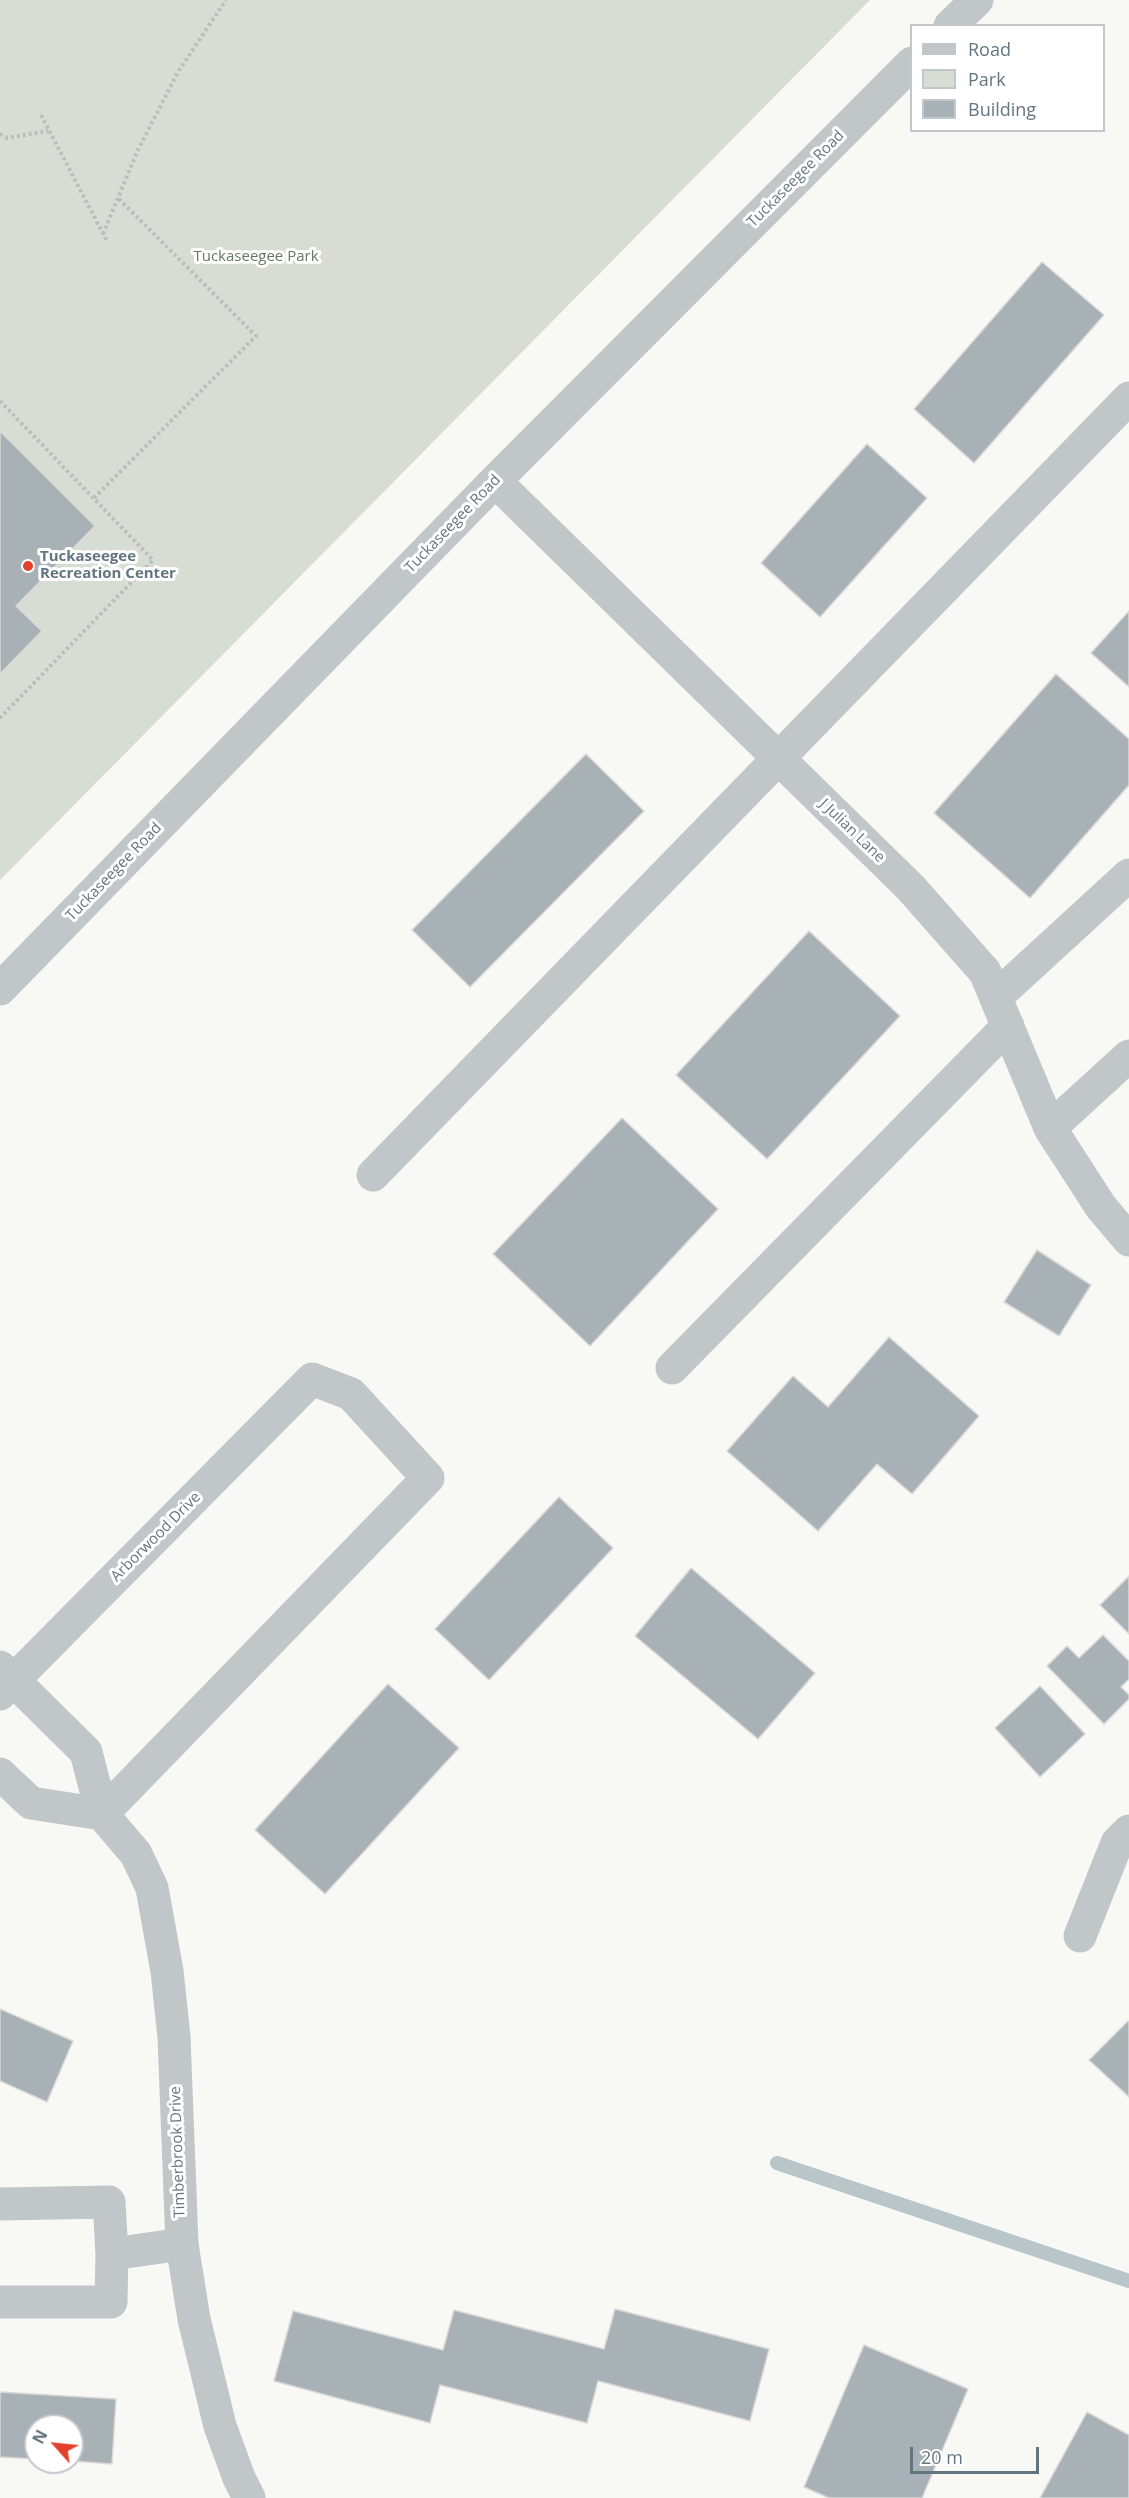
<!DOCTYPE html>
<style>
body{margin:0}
#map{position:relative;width:1129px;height:2498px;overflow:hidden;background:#f8f8f5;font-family:"Open Sans",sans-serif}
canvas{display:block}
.legend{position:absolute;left:910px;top:24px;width:195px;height:108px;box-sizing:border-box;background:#fff;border:2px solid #c1c8cc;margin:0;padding:8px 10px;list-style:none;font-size:18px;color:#637680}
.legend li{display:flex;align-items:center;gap:12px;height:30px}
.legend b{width:30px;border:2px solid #c1c8cc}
.north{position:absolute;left:24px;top:2414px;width:60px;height:60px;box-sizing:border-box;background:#fff;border:2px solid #c1c8cc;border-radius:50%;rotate:297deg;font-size:16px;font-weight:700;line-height:24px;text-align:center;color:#637680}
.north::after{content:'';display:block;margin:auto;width:21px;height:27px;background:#e2422b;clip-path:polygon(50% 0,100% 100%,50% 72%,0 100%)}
.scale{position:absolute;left:910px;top:2447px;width:129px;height:27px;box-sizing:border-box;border:3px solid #637680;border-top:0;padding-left:8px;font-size:18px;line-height:21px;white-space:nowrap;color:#637680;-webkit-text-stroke:4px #fff;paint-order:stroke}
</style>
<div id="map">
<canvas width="1129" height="2498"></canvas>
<ul class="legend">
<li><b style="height:8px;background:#c1c6c9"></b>Road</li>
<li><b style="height:16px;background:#d8ddd4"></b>Park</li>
<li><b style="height:16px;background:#a8b2b6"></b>Building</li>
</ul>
<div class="north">N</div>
<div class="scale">20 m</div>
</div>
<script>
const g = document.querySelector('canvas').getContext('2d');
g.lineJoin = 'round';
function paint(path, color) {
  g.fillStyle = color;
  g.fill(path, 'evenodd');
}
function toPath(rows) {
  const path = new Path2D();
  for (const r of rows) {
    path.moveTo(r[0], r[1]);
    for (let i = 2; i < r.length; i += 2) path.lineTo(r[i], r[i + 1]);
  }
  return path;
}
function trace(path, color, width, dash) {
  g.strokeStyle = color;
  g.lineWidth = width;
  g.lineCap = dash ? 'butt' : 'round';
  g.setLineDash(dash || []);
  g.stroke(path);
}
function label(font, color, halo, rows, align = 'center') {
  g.font = font + ' "Open Sans",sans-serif';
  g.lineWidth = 6;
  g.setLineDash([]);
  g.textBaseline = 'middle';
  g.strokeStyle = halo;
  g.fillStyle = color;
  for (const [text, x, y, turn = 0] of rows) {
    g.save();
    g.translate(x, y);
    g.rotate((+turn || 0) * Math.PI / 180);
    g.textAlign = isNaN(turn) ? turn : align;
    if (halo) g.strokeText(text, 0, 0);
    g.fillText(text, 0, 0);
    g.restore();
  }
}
paint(toPath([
 [0,0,870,0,0,880]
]), '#d8ddd4');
trace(toPath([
 [777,2163,1129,2281]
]), '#b8c6c9', 14);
const building = toPath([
 [1042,262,1104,315,974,463,914,409,1042,262],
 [0,431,95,526,16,606,42,631,0,674,0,431],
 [867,444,927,498,820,617,761,563,867,444],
 [1129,611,1129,687,1091,653,1129,611],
 [1056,674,1129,739,1129,785,1030,898,934,813,1056,674],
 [586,754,644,811,470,987,412,930,586,754],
 [809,931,900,1016,767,1159,676,1075,809,931],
 [622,1118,718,1209,590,1346,493,1254,622,1118],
 [1037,1250,1091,1285,1059,1336,1004,1302,1037,1250],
 [889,1337,979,1416,912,1494,877,1464,818,1531,727,1451,793,1376,828,1407,889,1337],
 [559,1497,613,1548,489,1680,435,1629,559,1497],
 [691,1568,815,1673,758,1739,635,1636,691,1568],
 [1129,1576,1129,1634,1100,1605,1129,1576],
 [1103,1635,1129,1661,1129,1679,1121,1687,1129,1695,1129,1699,1104,1724,1047,1666,1067,1646,1079,1658,1103,1635],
 [388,1684,459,1748,325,1894,255,1830,388,1684],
 [1040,1686,1085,1734,1040,1777,995,1728,1040,1686],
 [0,2009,73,2041,47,2102,0,2081,0,2009],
 [1128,2021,1129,2022,1129,2097,1089,2060,1128,2021],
 [615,2309,769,2349,750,2421,598,2381,587,2423,440,2385,430,2423,274,2381,293,2311,443,2350,454,2310,604,2349,615,2309],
 [864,2345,968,2389,922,2498,829,2498,804,2487,864,2345],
 [0,2392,116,2399,112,2464,72,2461,72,2426,36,2426,36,2459,0,2457,0,2392],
 [1087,2412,1129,2435,1129,2498,1040,2498,1087,2412]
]);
paint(building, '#a8b2b6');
trace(building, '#dad9d7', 1.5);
trace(toPath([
 [41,115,108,243],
 [0,134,7,138,48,131],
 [103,234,137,152,178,72,226,0],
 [0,401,153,560,0,718],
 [94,498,256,336,118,198]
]), '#bbbec0', 4, [3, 3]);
trace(toPath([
 [950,26,977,0],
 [495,481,911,888,985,972,1050,1128,1101,1207,1129,1240],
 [0,989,495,481,912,63],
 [996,997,1129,875],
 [1050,1128,1129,1056],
 [373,1175,1129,398],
 [672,1368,1008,1026],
 [0,1667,86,1752,102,1814,136,1854,152,1888,167,1971,174,2037,182,2244,194,2319,220,2426,239,2478,249,2498],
 [0,1694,312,1379,351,1394,428,1478,102,1814],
 [0,1774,31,1803,102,1814],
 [1080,1936,1117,1843,1129,1831],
 [0,2204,109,2202,112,2254,111,2302,0,2302],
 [112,2254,182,2244]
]), '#c1c6c9', 33);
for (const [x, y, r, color] of [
 [28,566,6,"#e2422b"]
]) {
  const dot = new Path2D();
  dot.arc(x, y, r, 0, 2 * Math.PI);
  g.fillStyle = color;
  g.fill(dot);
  trace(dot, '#fff', 2);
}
label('15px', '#637680', '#fff', [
 ["Tuckaseegee Road",796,179,-45],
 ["Tuckaseegee Road",453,524,-46],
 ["J Julian Lane",852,831,44],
 ["Tuckaseegee Road",114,872,-46],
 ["Arborwood Drive",156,1537,-45],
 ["Timberbrook Drive",178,2152,-92]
]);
label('15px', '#687862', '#fff', [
 ["Tuckaseegee Park",256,257]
]);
label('bold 15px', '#637680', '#fff', [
 ["Tuckaseegee",40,557],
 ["Recreation Center",40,574]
], 'left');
</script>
